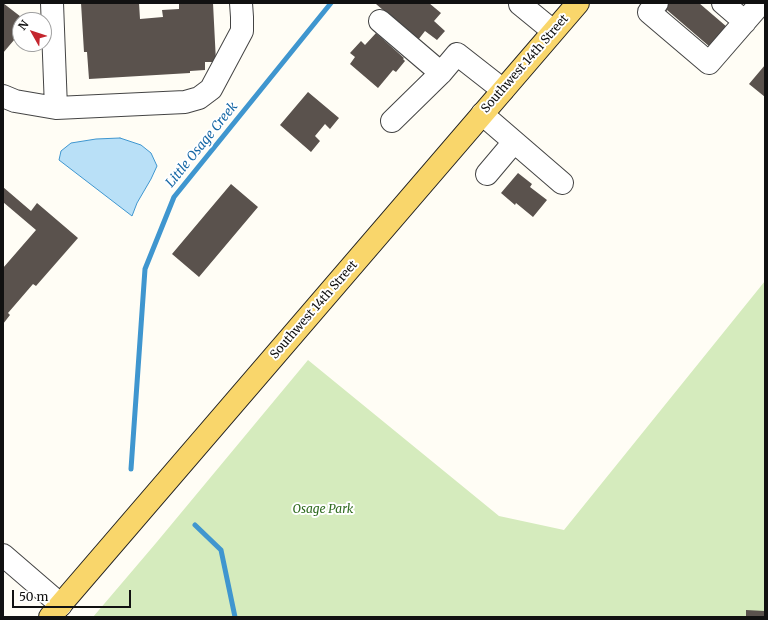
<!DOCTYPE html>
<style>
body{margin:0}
#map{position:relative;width:768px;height:620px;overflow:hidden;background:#fffdf5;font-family:Merriweather,serif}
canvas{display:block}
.frame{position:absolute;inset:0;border:4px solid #111;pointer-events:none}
.north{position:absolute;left:12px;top:12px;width:40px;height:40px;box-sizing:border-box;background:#fff;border:1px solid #a0a0a0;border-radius:50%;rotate:309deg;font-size:11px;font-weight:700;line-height:16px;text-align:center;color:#111}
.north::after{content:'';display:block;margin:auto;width:14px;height:18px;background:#c4262e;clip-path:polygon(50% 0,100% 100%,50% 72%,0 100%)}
.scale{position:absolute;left:12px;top:590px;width:119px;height:18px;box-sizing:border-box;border:2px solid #111;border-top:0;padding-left:5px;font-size:12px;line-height:14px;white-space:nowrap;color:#111;-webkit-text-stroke:3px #fff;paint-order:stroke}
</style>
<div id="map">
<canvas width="768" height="620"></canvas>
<div class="frame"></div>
<div class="north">N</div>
<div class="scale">50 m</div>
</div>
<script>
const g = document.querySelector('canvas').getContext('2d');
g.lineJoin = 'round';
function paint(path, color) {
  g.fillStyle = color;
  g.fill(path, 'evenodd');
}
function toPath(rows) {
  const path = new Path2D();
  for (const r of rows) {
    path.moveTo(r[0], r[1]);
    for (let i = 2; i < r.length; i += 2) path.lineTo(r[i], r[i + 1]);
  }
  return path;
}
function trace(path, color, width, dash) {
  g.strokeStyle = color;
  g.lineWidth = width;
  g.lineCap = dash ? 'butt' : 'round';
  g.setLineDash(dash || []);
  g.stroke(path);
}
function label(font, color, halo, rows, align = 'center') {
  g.font = font + ' Merriweather,serif';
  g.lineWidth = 4;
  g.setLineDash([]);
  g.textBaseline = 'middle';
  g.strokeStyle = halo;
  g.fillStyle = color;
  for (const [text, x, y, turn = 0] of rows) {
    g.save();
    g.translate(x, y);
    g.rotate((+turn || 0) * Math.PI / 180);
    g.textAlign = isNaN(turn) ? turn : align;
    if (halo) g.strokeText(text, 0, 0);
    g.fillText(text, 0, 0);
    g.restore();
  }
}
paint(toPath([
 [765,281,765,617,93,617,156,543,308,360,499,516,564,530]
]), '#d5ebbd');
const water = toPath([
 [120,138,141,145,151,153,157,166,151,179,137,203,132,216,59,160,61,151,71,143,96,139,120,138]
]);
paint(water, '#b9e0f7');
trace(water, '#3f96cf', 1);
trace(toPath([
 [131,469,145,269,174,197,331,3],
 [195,525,221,550,235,617]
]), '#3f96cf', 5);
paint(toPath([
 [3,3,25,20,20,20,20,33,3,53],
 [81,3,139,3,140,19,163,17,162,10,179,9,179,3,213,3,216,62,205,62,205,70,190,71,190,73,89,79,87,52,84,52],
 [377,3,429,3,441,13,434,21,445,31,437,40,425,31,418,40,376,4],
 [668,3,699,3,727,27,710,47,667,10,666,12,662,9],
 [376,33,404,58,403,59,405,61,396,72,393,70,378,88,350,64,355,57,350,53,361,41,365,45],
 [765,65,765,97,749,84],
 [308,92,339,118,330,129,325,124,315,136,320,141,311,152,280,125],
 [518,173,532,184,530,187,547,200,533,217,516,203,515,205,501,193],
 [231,184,258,207,199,277,172,254],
 [3,187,31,211,37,203,78,238,36,286,33,284,8,313,10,315,3,324,3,268,36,230,3,202],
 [746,610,765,611,765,617,746,617]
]), '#5a524d');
const minor = toPath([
 [521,3,520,4,553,31],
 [657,3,649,12,709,63,761,3],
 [723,3,745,22],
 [380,21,441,73],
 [3,96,15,101,56,108,52,3],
 [56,108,185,102,199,98,211,89,242,31,242,17,241,3],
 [482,114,562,183],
 [392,121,441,73,457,54,503,90],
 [487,174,514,142],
 [3,555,61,605]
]);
const major = toPath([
 [50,617,578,3]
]);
trace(minor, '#444', 24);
trace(major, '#222', 24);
trace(minor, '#fff', 22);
trace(major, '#f9d66b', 22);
label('12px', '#111', '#fff', [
 ["Southwest 14th Street",525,64,-49],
 ["Southwest 14th Street",314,310,-49]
]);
label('italic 12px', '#2f6b1f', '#fff', [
 ["Osage Park",323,510]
]);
label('italic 13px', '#1768a6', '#fff', [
 ["Little Osage Creek",202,145,-51]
]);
</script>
